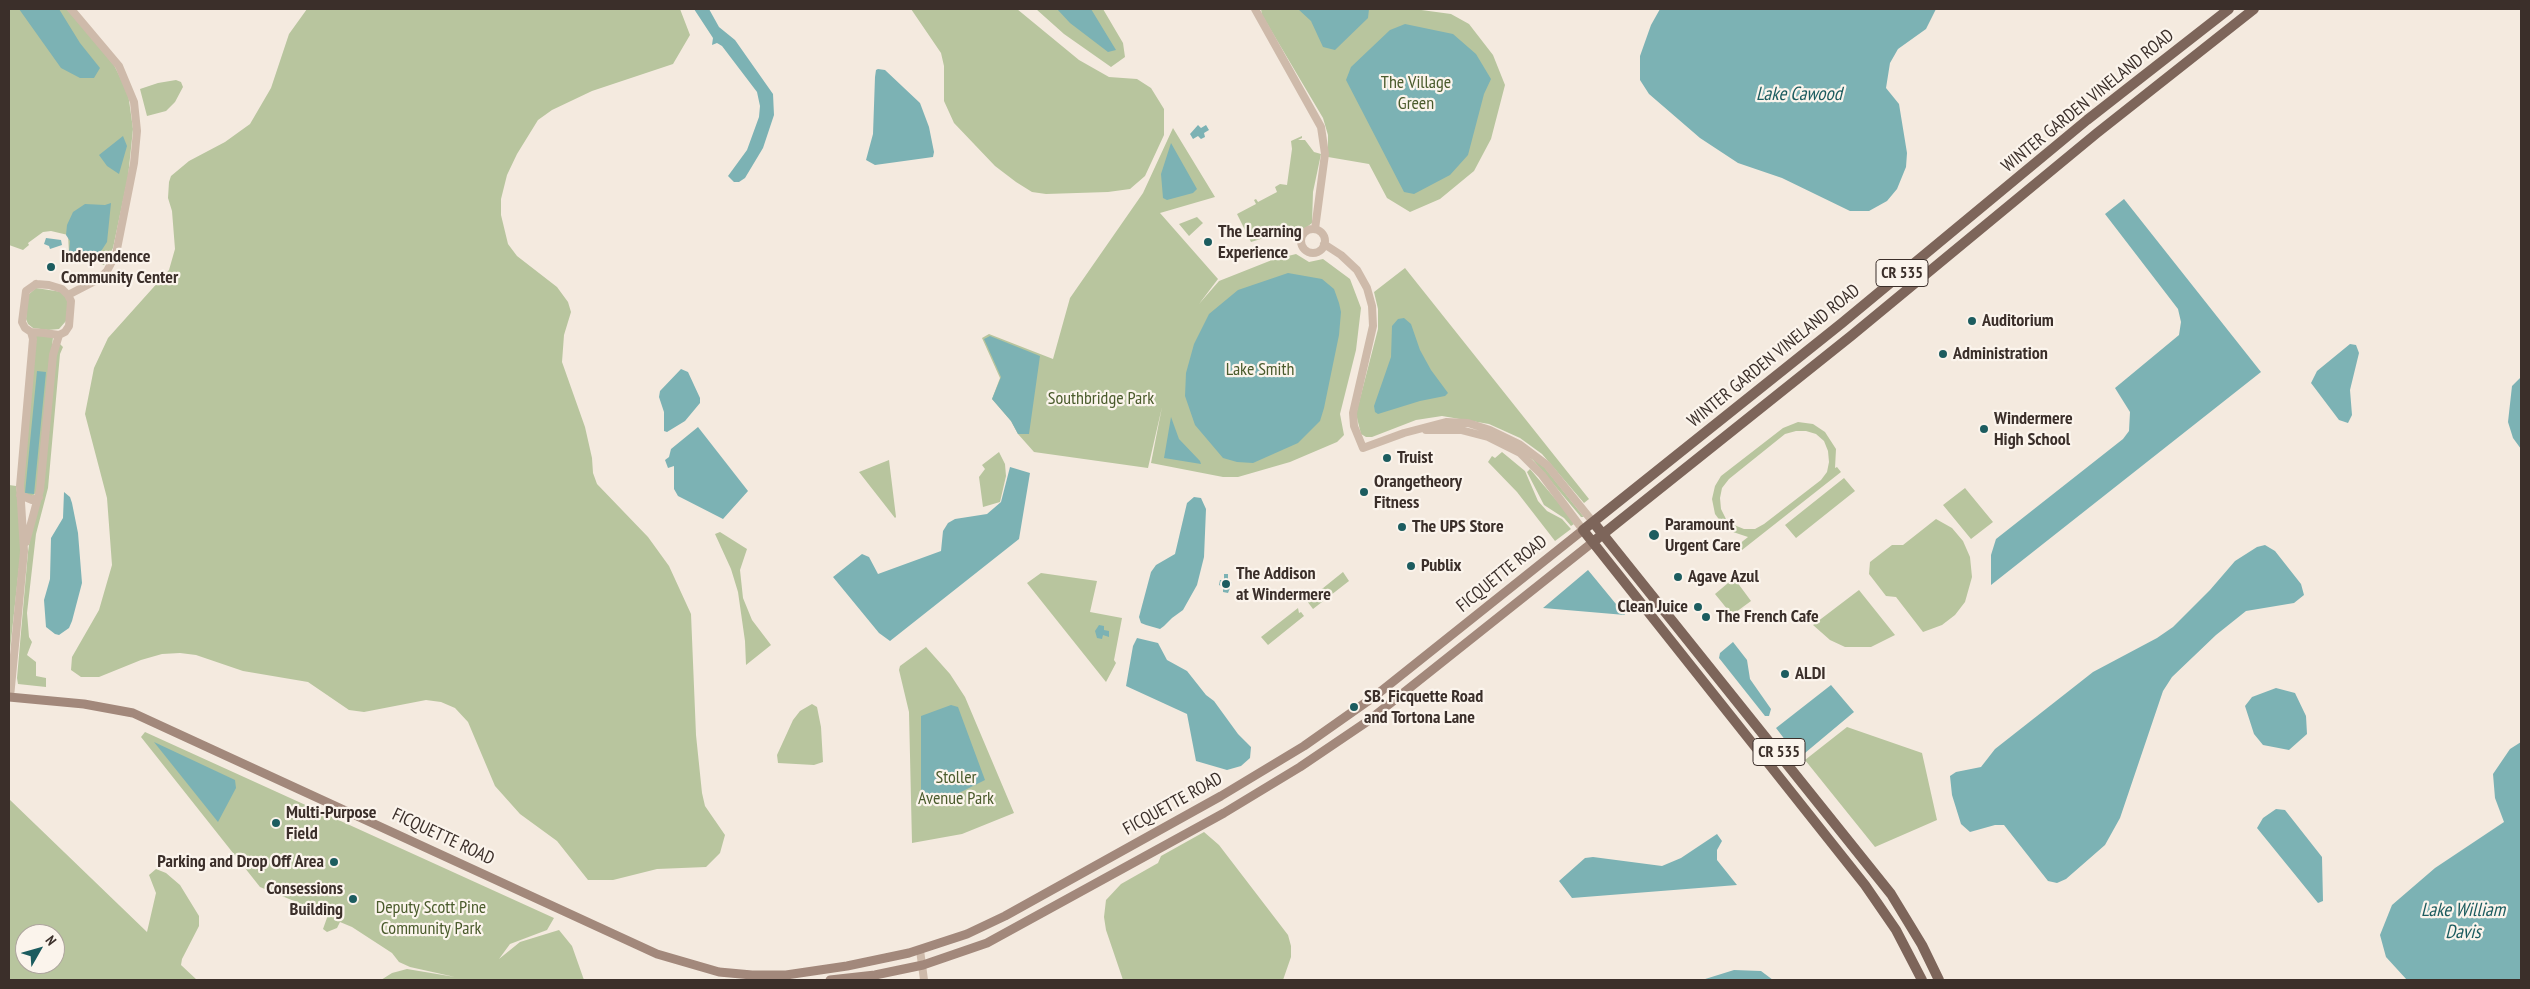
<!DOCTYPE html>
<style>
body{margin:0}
#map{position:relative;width:2530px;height:989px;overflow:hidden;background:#f4eadf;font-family:"PT Sans Narrow",sans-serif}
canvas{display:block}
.frame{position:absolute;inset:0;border:10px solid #3b2f2a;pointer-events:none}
.north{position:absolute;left:15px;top:924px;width:50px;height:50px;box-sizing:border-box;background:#fbf4ec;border:1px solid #aea59e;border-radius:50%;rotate:52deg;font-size:14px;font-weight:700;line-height:20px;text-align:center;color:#3b2f2a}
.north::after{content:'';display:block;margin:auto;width:18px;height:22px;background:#1c5c5f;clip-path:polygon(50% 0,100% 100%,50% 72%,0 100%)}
</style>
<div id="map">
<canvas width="2530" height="989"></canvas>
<div class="frame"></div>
<div class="north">N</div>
</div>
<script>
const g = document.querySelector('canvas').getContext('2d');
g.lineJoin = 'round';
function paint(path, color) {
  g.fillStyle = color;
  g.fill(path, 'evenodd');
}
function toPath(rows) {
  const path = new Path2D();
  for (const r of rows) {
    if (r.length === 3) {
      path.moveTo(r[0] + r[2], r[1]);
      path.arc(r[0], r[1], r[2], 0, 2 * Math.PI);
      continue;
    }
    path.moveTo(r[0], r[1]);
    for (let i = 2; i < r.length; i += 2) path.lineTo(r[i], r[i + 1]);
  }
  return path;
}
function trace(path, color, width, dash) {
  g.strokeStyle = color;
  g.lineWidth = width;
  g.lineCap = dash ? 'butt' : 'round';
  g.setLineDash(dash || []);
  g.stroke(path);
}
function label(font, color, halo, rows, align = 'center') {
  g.font = font + ' "PT Sans Narrow",sans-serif';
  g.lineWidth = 4.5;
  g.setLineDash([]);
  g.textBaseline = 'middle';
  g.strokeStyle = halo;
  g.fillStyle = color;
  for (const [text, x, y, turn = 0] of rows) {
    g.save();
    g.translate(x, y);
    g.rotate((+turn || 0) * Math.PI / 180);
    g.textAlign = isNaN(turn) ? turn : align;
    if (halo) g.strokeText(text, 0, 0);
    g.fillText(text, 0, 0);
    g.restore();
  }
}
paint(toPath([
 [9,9,68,9,114,65,128,93,133,129,128,177,113,248,104,265,69,253,68,235,51,231,43,232,28,243,29,245,23,250,9,245],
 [307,9,680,9,690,35,673,64,592,91,552,110,538,120,517,154,507,175,501,199,501,215,508,244,517,256,557,287,568,302,571,312,564,335,562,362,585,427,592,458,593,473,597,484,648,537,669,566,691,614,696,735,702,793,705,806,725,835,720,853,706,867,657,869,613,880,588,880,557,841,520,814,495,786,468,722,455,708,441,702,426,700,364,712,349,710,308,682,243,671,196,655,180,653,162,654,141,660,99,677,81,677,71,670,72,657,99,610,112,565,107,498,85,414,94,368,108,338,169,270,175,249,172,211,168,198,169,182,171,176,189,161,225,142,250,124,271,88,289,34],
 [911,9,1017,9,1079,60,1109,77,1137,79,1151,88,1164,109,1164,135,1145,176,1130,189,1108,192,1046,194,1032,192,1016,182,995,166,954,123,944,101,944,66,941,53],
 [1036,9,1103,9,1123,43,1125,57,1111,67,1064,34],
 [1261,9,1414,9,1451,14,1469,24,1493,55,1505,85,1491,139,1474,171,1440,199,1410,212,1387,198,1369,164,1328,157,1328,135,1323,118,1262,15],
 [176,80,181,82,183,87,175,102,166,111,147,116,140,89,158,83],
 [1173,128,1215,197,1160,213,1218,279,1199,304,1219,281,1272,260,1296,254,1309,262,1323,259,1350,279,1361,308,1356,350,1340,414,1344,435,1337,442,1290,462,1238,477,1223,477,1151,463,1162,407,1148,468,1034,452,1018,434,1011,421,992,399,1000,378,982,338,989,334,1053,359,1070,298,1143,193],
 [1302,136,1302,138,1298,140,1305,140,1314,152,1321,154,1313,192,1312,223,1297,235,1290,235,1286,231,1251,242,1237,214,1256,204,1254,200,1256,199,1258,202,1277,192,1275,187,1280,184,1287,185,1292,149,1291,141],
 [1197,217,1203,223,1189,236,1179,224],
 [1405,268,1589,499,1584,503,1542,454,1520,438,1489,424,1442,416,1416,420,1372,437,1366,437,1361,434,1356,414,1378,329,1378,309,1374,292],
 [36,288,62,292,68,300,66,321,59,329,48,330,33,328,28,324,26,319,28,295],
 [36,335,53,337,37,492,31,497,22,494],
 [58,342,63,347,60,354,48,488,36,534,27,613,29,637,32,642,27,655,36,662,36,676,46,678,46,687,18,684,17,678,28,552],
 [1798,422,1813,424,1825,432,1836,449,1835,468,1837,467,1841,472,1742,550,1738,545,1748,537,1727,530,1715,514,1712,499,1715,486,1721,476,1783,428],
 [1796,431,1806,431,1816,434,1824,441,1828,451,1829,462,1827,472,1821,480,1764,524,1755,529,1744,529,1734,525,1726,519,1721,509,1720,498,1722,488,1729,479,1785,434],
 [1500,436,1534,458,1545,468,1584,517,1581,517,1533,460],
 [999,452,1005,464,1006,476,1000,502,983,507,979,477,985,469,982,465],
 [1502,452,1525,471,1538,501,1547,511,1562,519,1571,529,1555,541,1517,492,1488,462,1492,456,1495,458],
 [889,460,896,517,895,518,859,472],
 [1530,469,1568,514,1574,524,1571,526,1564,518,1544,505,1527,472],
 [1844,478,1855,491,1796,538,1785,525],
 [9,485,16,486,17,492,21,549,9,659],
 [1965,488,1993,522,1971,539,1943,505],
 [1936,519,1952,528,1963,541,1970,557,1972,577,1965,602,1955,615,1942,625,1923,632,1896,597,1886,596,1869,574,1870,562,1892,545,1903,545],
 [720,532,747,549,740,570,743,598,752,620,771,645,746,665,745,641,738,592,731,569,715,534],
 [1343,572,1349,581,1313,609,1307,601],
 [1041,573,1097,581,1090,612,1122,618,1114,660,1116,663,1106,682,1027,583],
 [1734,578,1751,601,1732,615,1715,594],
 [1859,590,1895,635,1871,647,1845,647,1830,640,1813,625],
 [1298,608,1299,613,1301,612,1304,616,1268,645,1261,637],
 [926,647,950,674,965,697,1014,813,962,834,912,843,909,712,899,670,900,666],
 [812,704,817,707,821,727,823,762,814,765,778,763,777,755,793,720,800,711],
 [1847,727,1922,753,1937,820,1875,847,1805,760],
 [145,732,554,918,547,930,510,944,499,959,520,942,559,930,572,946,584,980,381,980,392,973,407,969,455,977,410,967,399,962,392,953,352,927,340,922,337,928,327,932,323,929,328,915,260,887,141,737],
 [9,799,147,932,156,893,149,875,156,869,166,873,180,885,199,916,199,926,182,959,181,965,197,980,9,980],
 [25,934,55,934,55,964,25,964],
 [1204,832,1219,845,1288,935,1291,946,1291,957,1283,980,1123,980,1106,930,1104,917,1106,900,1121,884,1158,863,1161,856]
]), '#b8c59e');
paint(toPath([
 [19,9,59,9,80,43,100,68,94,78,80,78,61,68],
 [694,9,709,9,719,27,735,40,773,94,774,115,763,148,745,178,739,182,734,182,728,176,747,150,759,117,760,106,757,92,722,46,717,43,712,45,713,38],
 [1057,9,1091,9,1116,50,1108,52,1070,23],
 [1298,9,1369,9,1368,18,1335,50,1323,47,1311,21],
 [1660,9,1936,9,1926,29,1898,49,1890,63,1886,88,1899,104,1907,153,1906,167,1897,189,1887,201,1869,211,1850,211,1782,178,1738,163,1700,138,1649,94,1640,80,1640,56,1651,25],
 [1405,24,1453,34,1476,54,1491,79,1484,94,1468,155,1450,175,1414,194,1404,192,1346,80,1351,67,1390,30],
 [878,69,885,70,920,103,929,127,934,152,933,157,875,165,866,160,873,134,875,77,876,70],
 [1198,125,1201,128,1206,125,1209,130,1204,133,1205,137,1201,139,1198,136,1193,139,1190,134],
 [123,136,127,146,119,174,107,166,99,155],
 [1171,143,1197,189,1193,193,1167,200,1163,198,1161,174],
 [2124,199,2261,372,1991,585,1991,555,1996,539,2123,439,2129,431,2130,412,2115,388,2179,335,2181,322,2178,309,2105,214],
 [111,203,107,242,94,262,69,253,70,241,66,235,67,225,73,212,85,204,105,205],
 [46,238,61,240,62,245,50,249,49,246,44,244],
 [1288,273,1322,279,1334,289,1339,303,1341,312,1339,335,1324,408,1320,421,1298,443,1253,463,1237,462,1223,458,1195,425,1185,396,1186,373,1194,344,1209,314,1238,290],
 [1404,318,1411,324,1420,350,1431,370,1448,393,1445,396,1420,401,1378,414,1375,412,1374,406,1391,357,1392,326,1398,319],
 [990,336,1040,356,1029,434,1018,434,1011,421,992,399,1001,377,984,339],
 [2350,344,2356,345,2359,353,2350,390,2352,415,2348,423,2339,420,2311,383,2317,371],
 [681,369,688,372,700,398,700,403,685,421,667,432,664,431,664,412,659,397,660,391],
 [37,371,46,372,34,494,25,493],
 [2521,377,2521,449,2513,438,2508,422,2512,386],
 [1171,417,1179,439,1200,461,1201,464,1164,458],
 [698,427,748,491,723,519,678,496,674,489,674,466,668,468,665,460,669,457,671,449],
 [1010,467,1030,473,1019,539,890,641,879,633,833,577,862,554,869,557,878,574,941,551,943,531,948,523,955,519,987,514,1001,502],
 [64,492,70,497,72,503,78,533,82,583,72,621,69,628,59,635,55,634,46,627,44,600,50,579,51,538,63,518],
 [1194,497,1201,498,1206,509,1204,557,1197,585,1183,610,1172,618,1164,626,1160,629,1146,625,1141,623,1139,617,1151,572,1156,565,1175,554,1187,503],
 [2265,545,2275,551,2301,584,2304,595,2294,603,2246,611,2216,635,2172,677,2163,691,2120,818,2105,845,2066,879,2057,883,2048,881,2004,825,1995,825,1970,832,1961,824,1952,795,1950,776,1956,772,1981,767,1995,749,2093,672,2157,638,2173,627,2210,590,2235,561,2257,547],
 [1588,570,1625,615,1543,608],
 [1224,574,1228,574,1228,580,1232,583,1228,593,1223,592,1223,587,1219,585,1220,580,1224,580],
 [1099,625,1104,626,1104,630,1109,631,1109,637,1103,635,1102,639,1097,638,1095,631],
 [1137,638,1158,643,1167,660,1187,671,1206,695,1214,701,1238,734,1251,747,1250,758,1241,766,1227,770,1196,761,1187,714,1126,686,1133,646],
 [1733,642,1747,660,1750,679,1771,709,1769,716,1765,716,1719,658,1720,653],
 [1831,685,1854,712,1799,758,1776,728],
 [2276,688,2295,693,2306,716,2307,734,2289,750,2263,745,2254,734,2245,706,2252,697],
 [951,705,958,707,985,780,939,803,929,805,921,799,921,716],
 [154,742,235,780,236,788,218,822],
 [2521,742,2521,980,2407,980,2386,957,2380,935,2392,905,2435,868,2504,822,2495,798,2493,774,2510,749],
 [2276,809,2285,810,2322,857,2323,901,2318,903,2257,828,2263,818],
 [1717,834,1722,841,1717,850,1717,860,1737,885,1572,898,1559,881,1585,858,1593,857,1662,866,1681,858],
 [1734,970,1761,971,1773,980,1702,980]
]), '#7cb2b4');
trace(toPath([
 [1255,9,1321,127,1325,154,1315,229],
 [1313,241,12],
 [1324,244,1341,255,1357,270,1367,288,1372,306,1373,326,1353,413,1354,426,1363,448,1404,433,1446,422,1468,423,1490,430,1519,444,1547,465,1593,522],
 [36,284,49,285,62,289,68,295,71,301,69,326,65,332,59,335,44,333,31,332,25,328,22,322,26,291,36,284],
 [68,295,99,279,107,271,116,254,134,163,137,131,134,102,119,66,71,9],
 [1426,430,1461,430,1488,437,1520,453,1542,475,1583,530],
 [20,495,32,500,39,497],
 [26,542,40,490,53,355,59,335],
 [10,697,24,551,20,486,33,339,31,332],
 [920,950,924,980],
 [760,979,778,980]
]), '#cebaaa', 8);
trace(toPath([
 [9,697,84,704,133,713,657,954,719,972,752,975,786,975,847,966,909,953,967,934,1005,916,1221,796,1304,746,1375,696,1583,530],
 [830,980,875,975,923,965,987,943,1224,813,1300,767,1368,721,1593,542]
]), '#a2887b', 9);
trace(toPath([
 [1593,522,1891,894,1922,945,1939,980],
 [1593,542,1851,336,2097,133,2254,9],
 [1922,980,1896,930,1865,885,1583,530,1842,323,2087,120,2229,9]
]), '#7d655a', 10);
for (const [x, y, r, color] of [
 [1208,242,5,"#1c5c5f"],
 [51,267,5,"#1c5c5f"],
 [1972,321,5,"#1c5c5f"],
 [1943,354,5,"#1c5c5f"],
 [1984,429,5,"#1c5c5f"],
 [1387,458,5,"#1c5c5f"],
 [1364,492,5,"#1c5c5f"],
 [1402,527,5,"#1c5c5f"],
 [1654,535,6,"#1c5c5f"],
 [1411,566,5,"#1c5c5f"],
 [1678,577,5,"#1c5c5f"],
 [1226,584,5,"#1c5c5f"],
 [1698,607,5,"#1c5c5f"],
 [1706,617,5,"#1c5c5f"],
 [1785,674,5,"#1c5c5f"],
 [1354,707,5,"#1c5c5f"],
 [276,823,5,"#1c5c5f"],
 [334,862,5,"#1c5c5f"],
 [353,899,5,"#1c5c5f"]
]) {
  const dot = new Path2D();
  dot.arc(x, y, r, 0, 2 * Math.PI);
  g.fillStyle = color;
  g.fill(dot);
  trace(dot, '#fbf4ec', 2);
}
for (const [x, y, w] of [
 [1902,273,52],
 [1779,752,52]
]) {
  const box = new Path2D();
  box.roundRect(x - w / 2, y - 13.5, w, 27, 4);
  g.fillStyle = '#fbf4ec';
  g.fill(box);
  trace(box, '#3b2f2a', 1);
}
label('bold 16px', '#3b2f2a', null, [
 ["CR 535",1902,273],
 ["CR 535",1779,752]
]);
label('18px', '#4a5b2c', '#fbf4ec', [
 ["The Village",1416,83],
 ["Green",1416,104],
 ["Lake Smith",1260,370],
 ["Southbridge Park",1101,399],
 ["Stoller",956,778],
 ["Avenue Park",956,799],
 ["Deputy Scott Pine",431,908],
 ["Community Park",431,929]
]);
label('18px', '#3b2f2a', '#fbf4ec', [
 ["WINTER GARDEN VINELAND ROAD",2088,101,-39],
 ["WINTER GARDEN VINELAND ROAD",1774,356,-39],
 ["FICQUETTE ROAD",1502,574,-39],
 ["FICQUETTE ROAD",1173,804,-29],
 ["FICQUETTE ROAD",443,837,25]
]);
label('bold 18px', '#3b2f2a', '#fbf4ec', [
 ["The Learning",1218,232],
 ["Experience",1218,253],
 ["Independence",61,257],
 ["Community Center",61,278],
 ["Auditorium",1982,321],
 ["Administration",1953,354],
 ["Windermere",1994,419],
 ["High School",1994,440],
 ["Truist",1397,458],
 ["Orangetheory",1374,482],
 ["Fitness",1374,503],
 ["Paramount",1665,525],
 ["Urgent Care",1665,546],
 ["The UPS Store",1412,527],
 ["Publix",1421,566],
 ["The Addison",1236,574],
 ["at Windermere",1236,595],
 ["Agave Azul",1688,577],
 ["Clean Juice",1688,607,"right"],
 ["The French Cafe",1716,617],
 ["ALDI",1795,674],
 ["SB. Ficquette Road",1364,697],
 ["and Tortona Lane",1364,718],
 ["Multi-Purpose",286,813],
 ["Field",286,834],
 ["Parking and Drop Off Area",324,862,"right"],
 ["Consessions",343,889,"right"],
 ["Building",343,910,"right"]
], 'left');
label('italic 19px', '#1c5c5f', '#fbf4ec', [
 ["Lake Cawood",1799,95],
 ["Lake William",2463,911],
 ["Davis",2463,933]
]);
</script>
